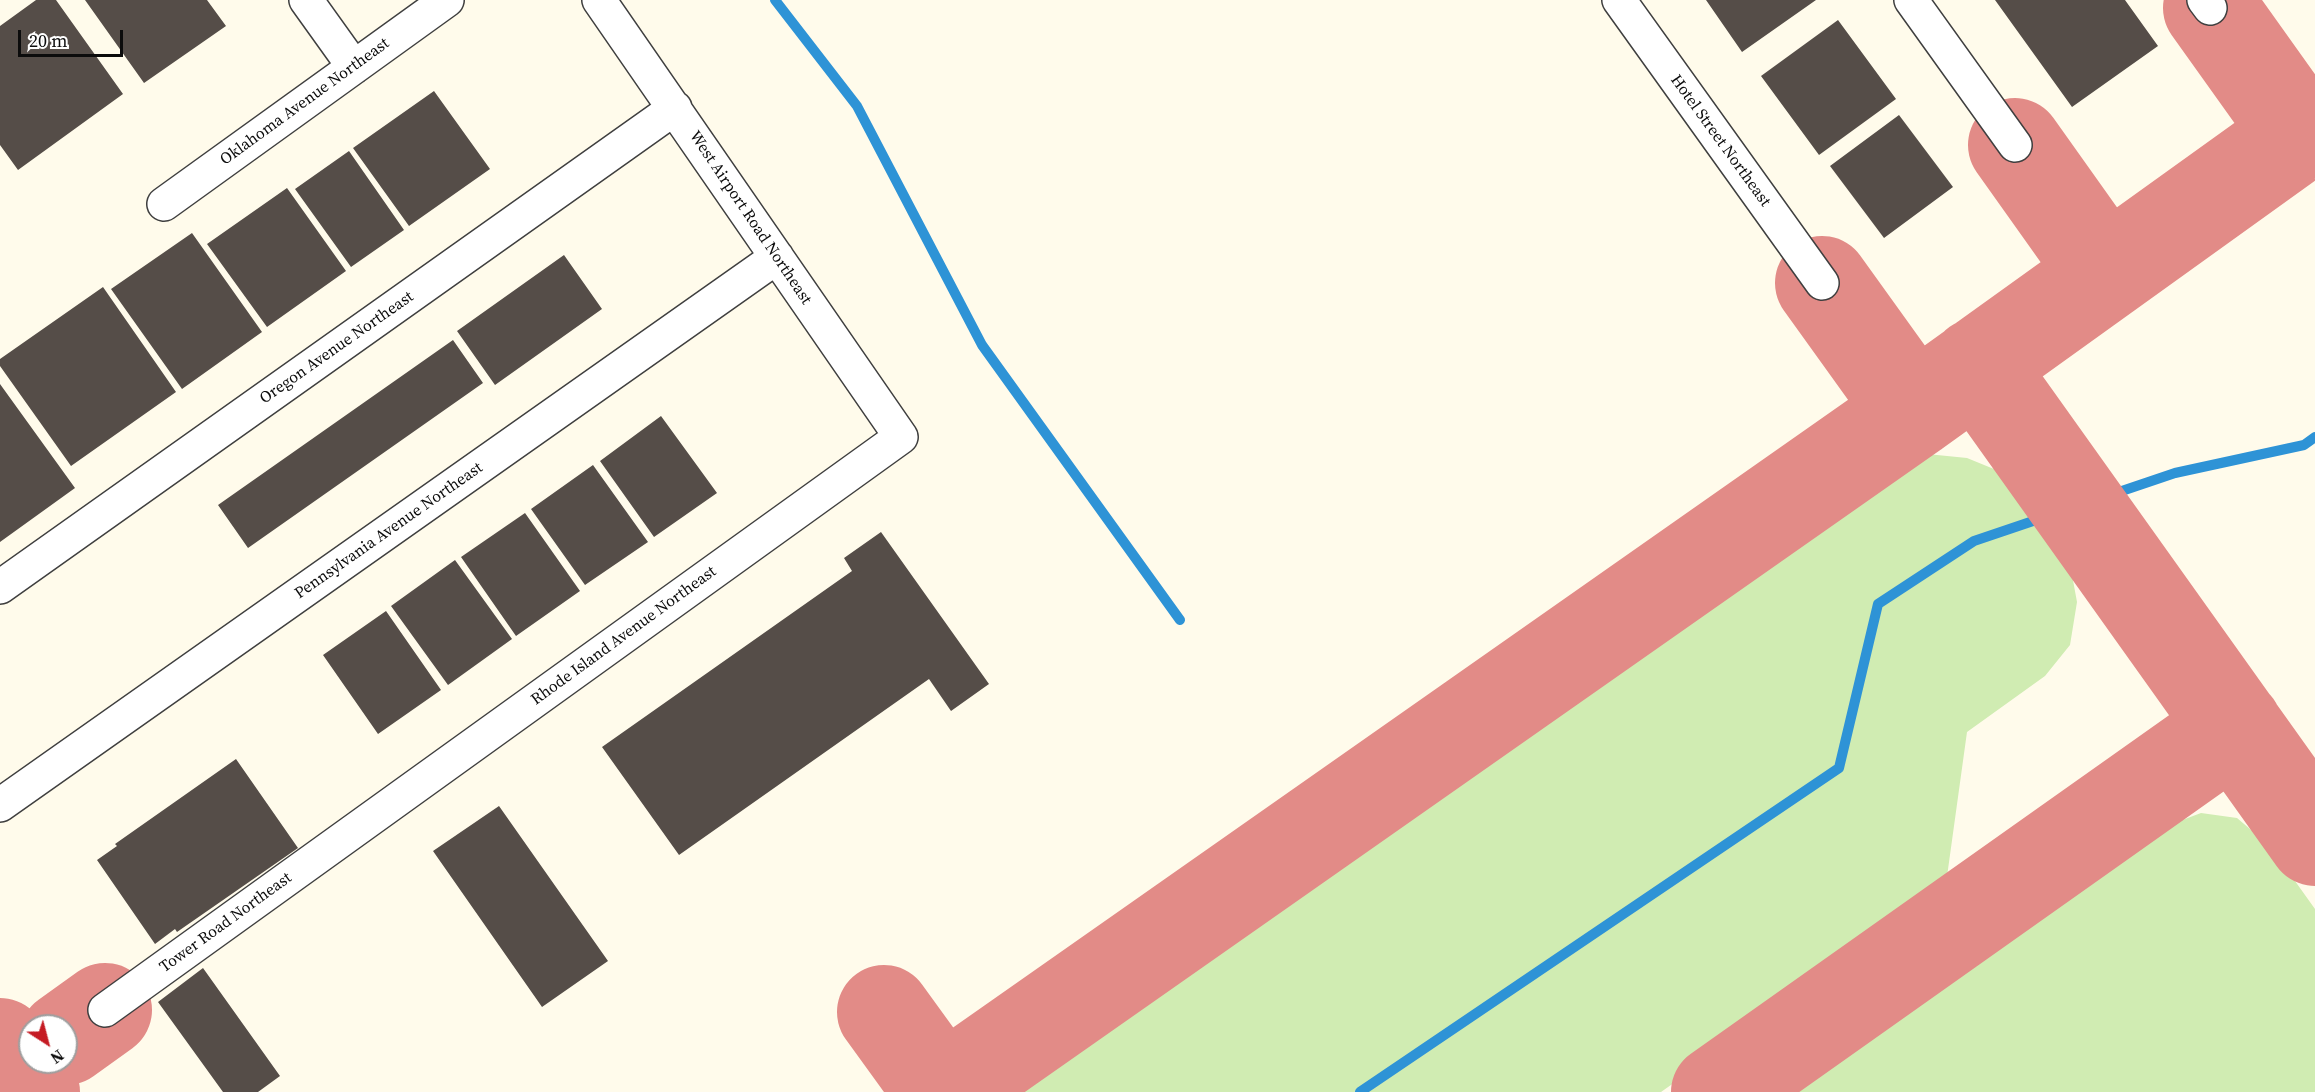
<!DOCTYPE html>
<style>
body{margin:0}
#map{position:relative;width:2315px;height:1092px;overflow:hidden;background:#fffbeb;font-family:"Source Serif 4",serif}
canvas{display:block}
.north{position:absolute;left:18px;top:1014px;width:60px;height:60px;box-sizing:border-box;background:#fff;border:2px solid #9e9e9e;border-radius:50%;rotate:144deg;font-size:16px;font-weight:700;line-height:24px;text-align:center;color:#0c0c0c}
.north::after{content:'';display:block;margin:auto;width:21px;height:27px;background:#c51b23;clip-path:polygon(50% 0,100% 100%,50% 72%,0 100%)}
.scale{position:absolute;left:18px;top:30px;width:105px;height:27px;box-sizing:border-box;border:3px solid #0c0c0c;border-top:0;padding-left:8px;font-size:18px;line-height:21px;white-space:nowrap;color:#0c0c0c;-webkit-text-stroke:4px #fff;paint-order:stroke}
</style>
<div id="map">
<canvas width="2315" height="1092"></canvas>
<div class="north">N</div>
<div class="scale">20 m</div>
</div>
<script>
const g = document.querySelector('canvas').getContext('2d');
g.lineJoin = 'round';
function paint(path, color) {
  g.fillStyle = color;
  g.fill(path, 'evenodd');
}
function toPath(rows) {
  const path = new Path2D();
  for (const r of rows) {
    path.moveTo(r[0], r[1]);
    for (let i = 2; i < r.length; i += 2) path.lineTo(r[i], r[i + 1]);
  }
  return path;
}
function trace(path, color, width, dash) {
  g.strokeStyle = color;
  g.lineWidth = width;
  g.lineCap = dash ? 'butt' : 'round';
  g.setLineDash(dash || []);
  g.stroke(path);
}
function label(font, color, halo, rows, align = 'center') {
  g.font = font + ' "Source Serif 4",serif';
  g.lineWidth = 6;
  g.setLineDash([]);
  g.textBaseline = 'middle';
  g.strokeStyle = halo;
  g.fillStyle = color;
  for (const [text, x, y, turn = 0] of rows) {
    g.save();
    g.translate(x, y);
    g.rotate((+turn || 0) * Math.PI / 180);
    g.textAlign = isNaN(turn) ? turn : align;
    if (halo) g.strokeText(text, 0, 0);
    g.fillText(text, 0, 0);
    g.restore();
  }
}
paint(toPath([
 [1927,454,1967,458,2011,476,2070,564,2077,602,2070,645,2045,676,1967,732,1945,891,1661,1092,1020,1092,1048,1063,1891,467],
 [2201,813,2237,818,2270,846,2315,909,2315,1092,1788,1092,2169,825]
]), '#d0ecb2');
trace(toPath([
 [775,0,857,106,982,345,1180,620],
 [1360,1092,1839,768,1878,604,1974,541,2175,473,2304,445,2315,437]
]), '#2e93d6', 10);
trace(toPath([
 [2210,8,2300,134],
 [2015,145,2106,273],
 [1822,283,1914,411],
 [1977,365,2315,839],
 [884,1012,942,1092],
 [66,1038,105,1010],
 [0,1045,33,1092],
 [943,1092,1914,411,2315,123],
 [1718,1092,2235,726]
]), '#e28b87', 94);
paint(toPath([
 [36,0,56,0,123,94,18,170,0,145,0,26],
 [85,0,207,0,226,26,144,83],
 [1706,0,1816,0,1742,52],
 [1995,0,2125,0,2158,46,2072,107],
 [1838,20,1896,99,1819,155,1761,76],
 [434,91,490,169,409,226,353,148],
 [1899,115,1953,187,1884,238,1830,166],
 [349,151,404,230,351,267,295,189],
 [287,188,346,271,267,327,207,244],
 [192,233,262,332,182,389,111,289],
 [564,255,602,309,495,385,457,331],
 [103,287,176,392,71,466,0,366,0,359],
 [453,340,483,383,248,548,218,505],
 [0,384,75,488,0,542],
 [661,416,717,493,654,537,600,461],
 [593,465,648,542,585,585,531,509],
 [525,513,580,591,516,636,461,557],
 [881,532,989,684,951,711,929,679,679,855,602,747,852,571,844,558],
 [455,560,512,639,448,685,391,606],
 [386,611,441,690,378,734,323,655],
 [236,759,298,848,177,932,175,929,155,944,97,860,117,846,115,844],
 [499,806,608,961,542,1007,433,851],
 [203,968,280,1076,258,1092,223,1092,158,1002]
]), '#554d48');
const minor = toPath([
 [306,0,354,67],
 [1619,0,1822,283],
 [1911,0,2015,145],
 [2204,0,2210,8],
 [164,204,447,0],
 [0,587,675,108],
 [0,805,777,257],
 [105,1010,901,437,599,0]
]);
trace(minor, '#3f3f3f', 36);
trace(minor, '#fff', 33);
label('16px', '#0c0c0c', '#fff', [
 ["Oklahoma Avenue Northeast",305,102,-36],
 ["Hotel Street Northeast",1720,141,54],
 ["West Airport Road Northeast",750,218,56],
 ["Oregon Avenue Northeast",337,348,-35],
 ["Pennsylvania Avenue Northeast",389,531,-35],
 ["Rhode Island Avenue Northeast",624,636,-36],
 ["Tower Road Northeast",226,923,-36]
]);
</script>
